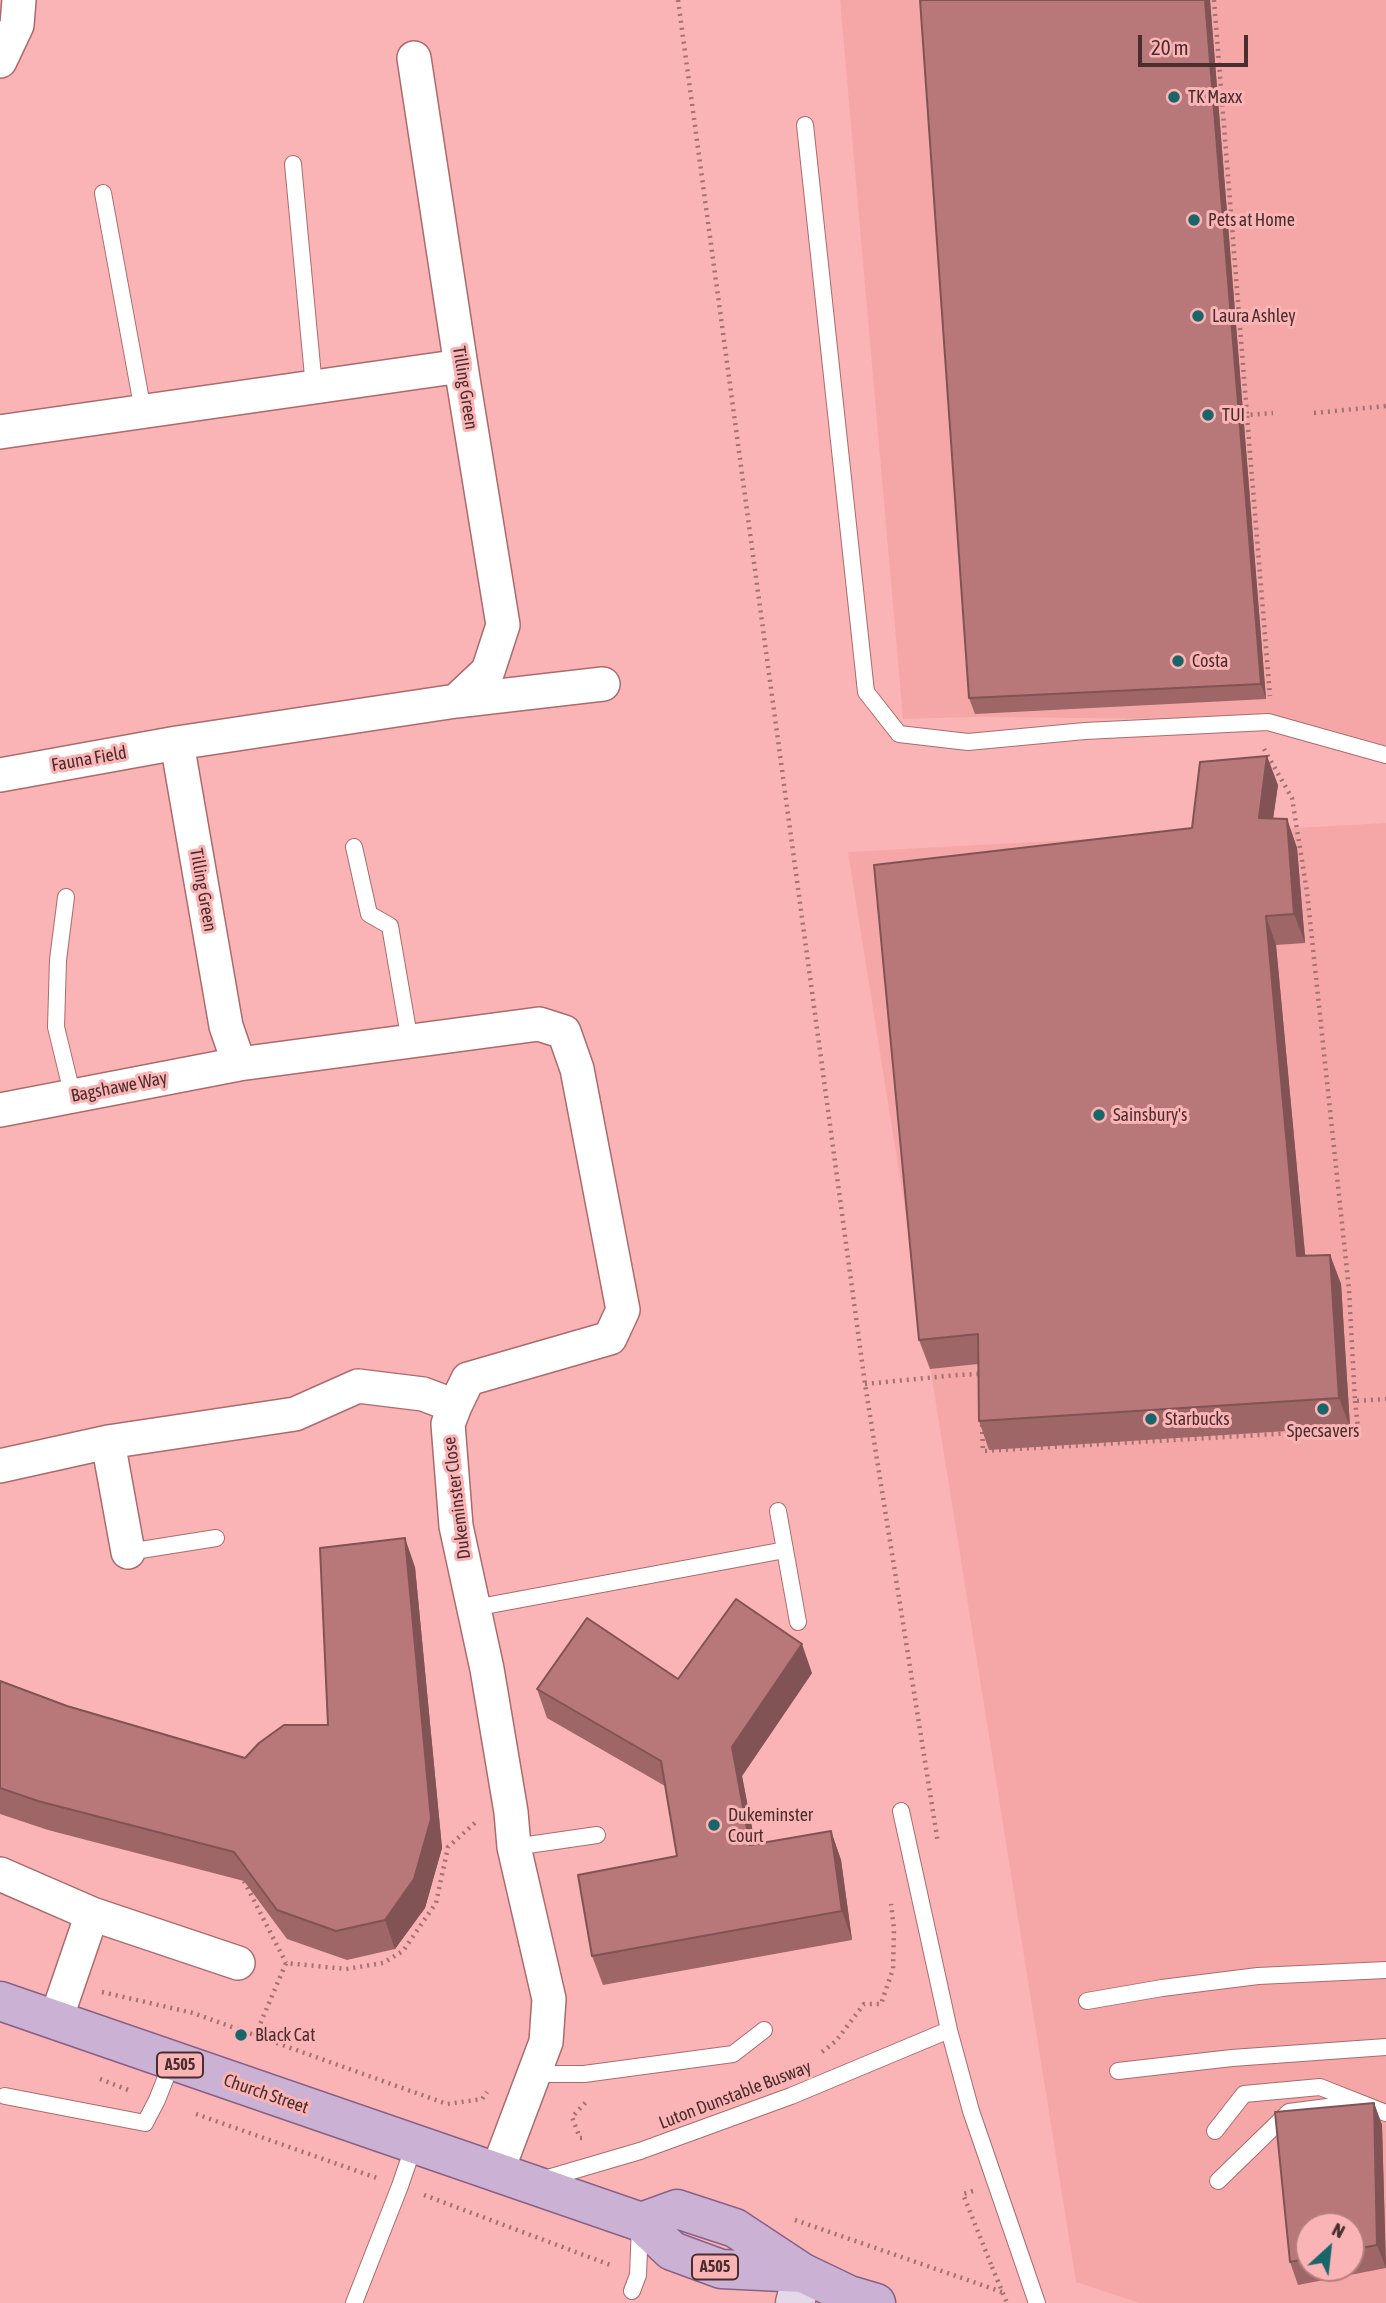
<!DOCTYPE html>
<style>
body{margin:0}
#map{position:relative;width:1386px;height:2303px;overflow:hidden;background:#fbb4b5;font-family:"Asap Condensed",sans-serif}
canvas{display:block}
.north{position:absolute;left:1295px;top:2212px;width:70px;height:70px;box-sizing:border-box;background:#fbb4b5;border:2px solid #b47e7f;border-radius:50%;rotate:27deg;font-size:19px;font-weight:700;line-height:28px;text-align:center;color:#4a2e2f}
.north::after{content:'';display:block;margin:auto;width:24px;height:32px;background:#186669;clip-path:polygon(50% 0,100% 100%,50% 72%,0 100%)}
.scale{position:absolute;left:1138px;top:35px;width:110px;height:32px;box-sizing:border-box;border:4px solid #4a2e2f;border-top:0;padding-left:9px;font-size:21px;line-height:24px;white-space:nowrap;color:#4a2e2f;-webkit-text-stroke:5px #fbb4b5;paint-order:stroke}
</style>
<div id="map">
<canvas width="1386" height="2303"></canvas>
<div class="north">N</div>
<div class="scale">20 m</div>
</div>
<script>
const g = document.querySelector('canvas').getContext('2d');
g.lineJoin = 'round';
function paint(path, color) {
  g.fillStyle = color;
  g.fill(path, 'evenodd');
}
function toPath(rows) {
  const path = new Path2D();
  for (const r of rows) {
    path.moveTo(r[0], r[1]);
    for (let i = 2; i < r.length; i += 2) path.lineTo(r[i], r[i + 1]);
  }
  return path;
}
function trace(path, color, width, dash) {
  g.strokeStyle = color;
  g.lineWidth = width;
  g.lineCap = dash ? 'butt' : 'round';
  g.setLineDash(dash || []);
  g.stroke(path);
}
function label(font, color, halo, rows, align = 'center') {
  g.font = font + ' "Asap Condensed",sans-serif';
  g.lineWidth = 6;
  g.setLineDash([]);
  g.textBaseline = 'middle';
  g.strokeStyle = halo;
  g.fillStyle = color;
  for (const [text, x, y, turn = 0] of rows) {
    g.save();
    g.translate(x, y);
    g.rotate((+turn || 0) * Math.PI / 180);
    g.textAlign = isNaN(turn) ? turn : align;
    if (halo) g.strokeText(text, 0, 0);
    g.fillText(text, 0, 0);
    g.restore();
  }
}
paint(toPath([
 [840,0,1386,0,1386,751,1275,720,976,717,903,719],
 [1386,823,1386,2303,1140,2303,1076,2282,848,852],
 [1309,2226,1351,2226,1351,2268,1309,2268]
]), '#f5a7a8');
const lane = toPath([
 [805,125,866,692,899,734,968,742,1085,731,1268,722,1386,755],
 [293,164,314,387],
 [103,193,143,411],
 [354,847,369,914,390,926,410,1042],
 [66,897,58,960,56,1027,73,1097],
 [778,1511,798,1622],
 [128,1552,216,1538],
 [474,1608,785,1550],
 [901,1811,949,2030,971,2111,1037,2303],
 [514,1847,597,1835],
 [1087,2001,1162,1988,1258,1976,1386,1970],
 [1118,2071,1232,2058,1386,2047],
 [534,2074,584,2074,733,2054,764,2030],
 [5,2096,145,2123,157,2100,172,2062],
 [1215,2131,1244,2094,1320,2087,1386,2113],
 [541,2180,640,2151,791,2096,949,2030],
 [1218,2181,1289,2112,1358,2103],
 [632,2291,638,2275,640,2225],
 [354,2303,400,2186,414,2145]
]);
const street = toPath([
 [0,61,17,25,19,0],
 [0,432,461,366],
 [456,701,603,684],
 [177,743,226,1026,239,1064],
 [0,775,177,743,456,701,488,671,503,625,463,379,414,58],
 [0,1110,239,1064,539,1024,564,1032,577,1069,623,1310,610,1338,468,1379,455,1406,448,1424,456,1526,487,1669,511,1812,514,1847,549,1999,546,2042,497,2172],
 [108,1442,128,1552],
 [0,1466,108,1442,295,1414,358,1386,423,1394,455,1406],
 [0,1874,92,1914,55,2022],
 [92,1914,238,1963]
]);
const secondary = toPath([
 [795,2303,803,2273]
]);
const primary = toPath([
 [0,2001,641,2222,672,2251,721,2269,803,2273],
 [641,2222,677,2209,735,2228,803,2273,849,2295,876,2303]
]);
trace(lane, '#ab6b6c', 18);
trace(street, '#ab6b6c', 36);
trace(secondary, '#ab6b6c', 41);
trace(primary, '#886186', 41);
trace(toPath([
 [678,0,865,1384,938,1843],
 [1214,0,1247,415,1273,413],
 [1314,413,1386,406],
 [1247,416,1270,696],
 [1264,749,1292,798,1307,892,1349,1290,1355,1401,1386,1399],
 [865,1384,957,1375,978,1374,979,1378],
 [982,1425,983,1451,1277,1434,1358,1428,1355,1401],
 [244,1881,286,1963],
 [102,1992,193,2013,447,2104,482,2099,487,2092],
 [255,2036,286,1963,346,1969,383,1963,403,1951,436,1903,448,1847,476,1822],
 [822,2052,836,2041,864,2004,881,2004,893,1969,894,1929,891,1904],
 [100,2079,131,2091],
 [196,2114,377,2178],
 [582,2138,580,2138,572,2117,587,2101],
 [973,2191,963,2194,992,2267],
 [424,2195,613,2266],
 [795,2220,1005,2293]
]), '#a27172', 4.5, [2, 5]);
trace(lane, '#fff', 16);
trace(street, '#fff', 33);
trace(secondary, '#e5d8e9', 38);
trace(primary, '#cbb1d3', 38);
trace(toPath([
 [992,2267,1007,2303]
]), '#a27172', 4.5, [2, 5]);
paint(toPath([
 [1210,0,1266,699,975,714,969,698],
 [1278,785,1273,818,1287,819,1297,848,1305,943,1276,945,1305,1256,1330,1255,1341,1284,1350,1427,989,1450,979,1421,978,1364,930,1369,919,1340],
 [415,1567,442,1848,425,1908,395,1949,347,1960,287,1939,244,1881,48,1830,0,1814,0,1681,67,1706,245,1758,328,1725],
 [812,1673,742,1776,755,1844,831,1831,841,1860,852,1940,603,1985,592,1956,677,1856,665,1786,547,1718,537,1689,678,1679],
 [1374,2103,1382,2125,1386,2268,1298,2285,1290,2262,1275,2112],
 [1309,2226,1351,2226,1351,2268,1309,2268]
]), '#9e6667');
paint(toPath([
 [1205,0,1210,0,1266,699,1261,684],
 [1267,756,1278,785,1269,847,1259,818],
 [1287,819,1297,848,1305,943,1294,914],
 [1266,916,1276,945,1308,1285,1297,1256],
 [1330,1255,1341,1284,1350,1427,1339,1398],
 [405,1538,415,1567,442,1848,425,1908,395,1949,385,1920],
 [802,1644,812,1673,742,1776,761,1874,750,1845,732,1747],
 [831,1831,841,1860,852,1940,842,1911],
 [1374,2103,1382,2125,1386,2268,1377,2245]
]), '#815354');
const building = toPath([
 [920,0,1205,0,1261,684,969,698,920,0],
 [1267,756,1259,818,1287,819,1294,914,1266,916,1297,1256,1330,1255,1339,1398,979,1421,978,1334,919,1340,874,865,1192,828,1200,762,1267,756],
 [405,1538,431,1819,414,1879,385,1920,336,1931,277,1910,234,1852,38,1801,0,1788,0,1681,67,1706,245,1758,259,1743,284,1725,328,1725,320,1548,405,1538],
 [736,1599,802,1644,732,1747,750,1845,831,1831,842,1911,592,1956,578,1875,677,1856,661,1761,537,1689,587,1618,678,1679,736,1599],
 [1374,2103,1377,2245,1351,2250,1351,2226,1309,2226,1309,2258,1290,2262,1275,2112,1374,2103]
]);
paint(building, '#b87778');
trace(building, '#815354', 2);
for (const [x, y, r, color] of [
 [1174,97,7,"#186669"],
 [1194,220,7,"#186669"],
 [1198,316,7,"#186669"],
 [1208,415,7,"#186669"],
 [1178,661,7,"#186669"],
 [1099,1115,7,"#186669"],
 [1323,1409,7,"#186669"],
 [1151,1419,7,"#186669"],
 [714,1825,7,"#186669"],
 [241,2035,7,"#186669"]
]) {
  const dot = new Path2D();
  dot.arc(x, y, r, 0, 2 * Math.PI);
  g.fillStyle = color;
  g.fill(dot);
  trace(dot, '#fbb4b5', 2.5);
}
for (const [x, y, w] of [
 [180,2065,46],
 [715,2267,46]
]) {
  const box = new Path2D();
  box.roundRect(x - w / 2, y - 12.5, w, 25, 5);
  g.fillStyle = '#fbb4b5';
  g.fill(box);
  trace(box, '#4a2e2f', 2);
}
label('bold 16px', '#4a2e2f', null, [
 ["A505",180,2065],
 ["A505",715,2267]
]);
label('18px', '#4a2e2f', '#fbb4b5', [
 ["TK Maxx",1188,97],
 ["Pets at Home",1208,220],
 ["Laura Ashley",1212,316],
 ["TUI",1222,415],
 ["Costa",1192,661],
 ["Sainsbury's",1113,1115],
 ["Starbucks",1165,1419],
 ["Specsavers",1323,1431,"center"],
 ["Dukeminster",728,1815],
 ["Court",728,1836],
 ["Black Cat",255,2035]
], 'left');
label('18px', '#4a2e2f', '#fbb4b5', [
 ["Tilling Green",465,388,81],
 ["Fauna Field",89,759,-10],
 ["Tilling Green",203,890,80],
 ["Bagshawe Way",119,1087,-11],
 ["Dukeminster Close",457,1498,-97],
 ["Church Street",266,2094,19],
 ["Luton Dunstable Busway",735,2095,-21]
]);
</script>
